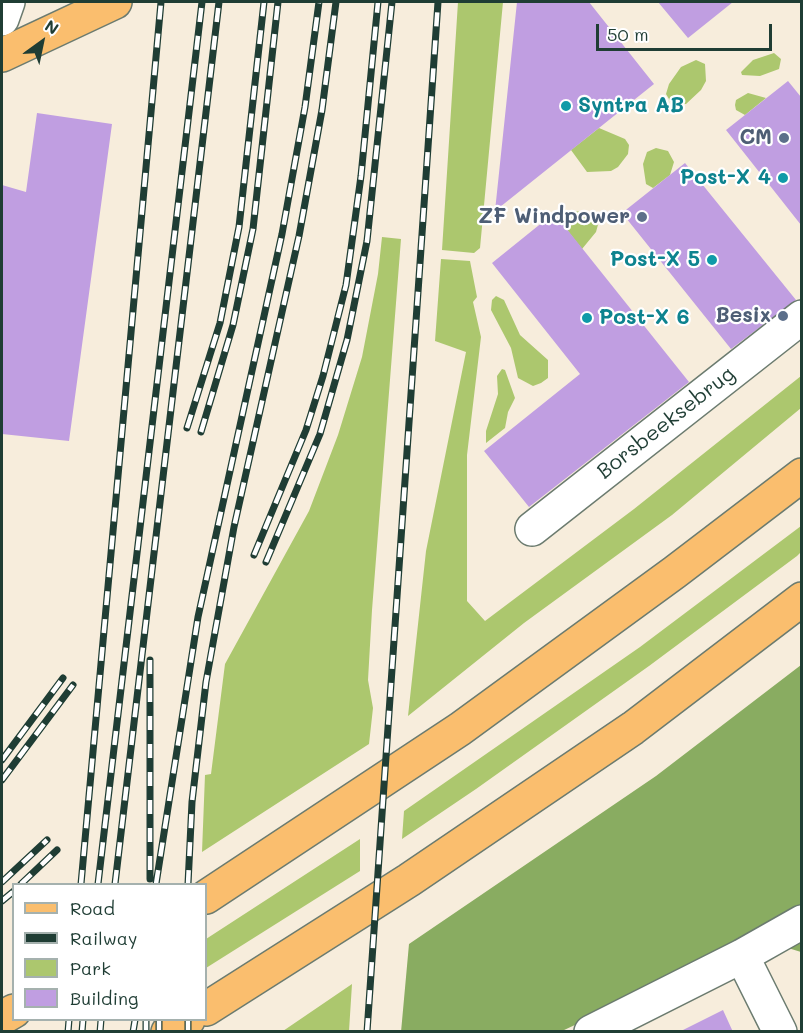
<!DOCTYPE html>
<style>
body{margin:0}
#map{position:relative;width:803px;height:1033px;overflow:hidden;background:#f7eddc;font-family:Mali,sans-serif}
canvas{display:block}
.frame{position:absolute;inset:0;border:3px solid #1f3d34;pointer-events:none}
.legend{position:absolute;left:12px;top:883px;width:195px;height:138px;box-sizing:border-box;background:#fff;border:2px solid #a5b1ae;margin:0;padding:8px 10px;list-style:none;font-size:18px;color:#1f3d34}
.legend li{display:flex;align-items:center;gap:12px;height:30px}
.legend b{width:30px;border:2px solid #a5b1ae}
.north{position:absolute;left:12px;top:12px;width:60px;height:60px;-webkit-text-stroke:4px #fff;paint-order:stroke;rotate:33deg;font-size:16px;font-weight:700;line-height:24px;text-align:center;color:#1f3d34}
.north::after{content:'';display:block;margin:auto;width:21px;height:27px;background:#1f3d34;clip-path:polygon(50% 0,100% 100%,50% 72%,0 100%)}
.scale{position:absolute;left:596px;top:24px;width:176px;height:27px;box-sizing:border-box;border:3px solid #1f3d34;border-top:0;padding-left:8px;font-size:18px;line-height:21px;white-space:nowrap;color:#1f3d34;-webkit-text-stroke:4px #fff;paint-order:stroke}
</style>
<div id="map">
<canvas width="803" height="1033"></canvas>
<div class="frame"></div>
<ul class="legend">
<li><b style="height:8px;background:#fabe6e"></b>Road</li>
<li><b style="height:8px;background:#1f3d34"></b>Railway</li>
<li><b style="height:16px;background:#acc76e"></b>Park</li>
<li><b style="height:16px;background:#c09ee1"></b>Building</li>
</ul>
<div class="north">N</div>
<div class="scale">50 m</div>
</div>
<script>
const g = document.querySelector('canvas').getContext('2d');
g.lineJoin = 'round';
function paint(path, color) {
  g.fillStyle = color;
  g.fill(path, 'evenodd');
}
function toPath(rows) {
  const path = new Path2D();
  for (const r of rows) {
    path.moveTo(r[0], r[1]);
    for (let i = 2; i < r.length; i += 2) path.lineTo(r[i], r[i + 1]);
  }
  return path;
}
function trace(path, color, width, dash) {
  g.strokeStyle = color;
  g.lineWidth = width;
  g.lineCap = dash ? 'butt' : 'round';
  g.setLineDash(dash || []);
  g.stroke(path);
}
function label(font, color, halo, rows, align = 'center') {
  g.font = font + ' Mali,sans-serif';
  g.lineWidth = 4.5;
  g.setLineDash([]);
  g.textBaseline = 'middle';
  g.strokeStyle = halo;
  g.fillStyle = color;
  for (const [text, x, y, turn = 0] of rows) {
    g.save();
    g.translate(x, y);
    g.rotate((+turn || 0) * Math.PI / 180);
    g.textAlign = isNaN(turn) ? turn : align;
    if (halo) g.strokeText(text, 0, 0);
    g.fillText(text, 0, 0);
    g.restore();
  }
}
paint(toPath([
 [458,2,503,2,480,248,474,253,442,250],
 [774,53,781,59,779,69,760,76,742,75,741,72,753,60],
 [696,60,705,64,706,81,701,90,686,104,672,104,666,94,669,84,681,67],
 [748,93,766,98,745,115,736,110,735,105,736,100],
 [599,128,625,139,629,145,628,154,618,167,611,171,587,172,571,150],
 [656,148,668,151,674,162,670,175,653,188,646,184,643,164,647,152],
 [571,211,586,212,599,221,596,232,582,249,556,216],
 [382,237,401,239,372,610,368,680,373,708,369,744,202,852,205,775,211,774,225,664,309,511,338,435,362,357,378,274],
 [441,259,470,261,477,297,473,302,481,337,467,455,467,601,485,621,634,509,801,376,801,408,672,515,524,623,408,716,426,551,466,352,435,341],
 [496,296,504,300,520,335,548,360,548,378,541,383,533,386,518,378,511,348,491,310,492,300],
 [502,369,505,370,515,398,508,412,505,428,486,443,486,431,498,394,497,376],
 [801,526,801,552,797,556,649,666,476,789,402,839,404,811,640,647],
 [360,839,360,871,206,968,206,939],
 [352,984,349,1031,283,1031]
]), '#acc76e');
paint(toPath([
 [801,665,801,952,759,939,562,1031,401,1032,409,944,656,776]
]), '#89ac61');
paint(toPath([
 [517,2,589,2,654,84,495,211],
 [658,2,733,2,688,38],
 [788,81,801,97,801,225,726,130],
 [37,113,112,124,69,441,2,434,2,185,26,192],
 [685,163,796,300,731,349,622,213],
 [554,213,689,382,529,507,484,451,580,374,492,263],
 [723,1010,733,1032,679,1032]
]), '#c09ee1');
const minor = toPath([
 [2,19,8,2],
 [532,529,802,317],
 [742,956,780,1032],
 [591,1032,742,956,802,922]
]);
const major = toPath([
 [2,55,115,2]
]);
const highway = toPath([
 [206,897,460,729,675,572,802,475],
 [206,1009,409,880,633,728,802,599],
 [2,1018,14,1011],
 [168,1032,188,1020]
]);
trace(minor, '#6b7b6f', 36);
trace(major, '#6b7b6f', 36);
trace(highway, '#6b7b6f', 36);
trace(minor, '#fff', 33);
trace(major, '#fabe6e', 33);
trace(highway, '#fabe6e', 33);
const rail = toPath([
 [187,428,220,323,239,227,264,2],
 [201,432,233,325,253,229,278,2],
 [254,555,306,430,323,376,346,285,361,176,378,2],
 [266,562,320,434,347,340,367,241,392,2],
 [150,660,150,879],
 [2,760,63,678],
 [2,780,73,685],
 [2,882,47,840],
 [21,884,57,850],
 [81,884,161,2],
 [98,884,202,2],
 [115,884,219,2],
 [156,884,198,617,282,234,305,107,319,2],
 [188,884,192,802,206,682,234,527,299,236,322,110,336,2],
 [2,901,14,891],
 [188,1020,188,1032],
 [68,1032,69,1020],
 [82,1032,83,1020],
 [100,1032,101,1020],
 [133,1032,135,1020],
 [146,1032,146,1020],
 [159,1032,159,1020],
 [367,1032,438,2]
]);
trace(rail, '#1f3d34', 7);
trace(rail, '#fff', 4.5, [14]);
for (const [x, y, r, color] of [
 [566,106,6,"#0f9aa8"],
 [784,138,6,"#5c6f8a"],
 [783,178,6,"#0f9aa8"],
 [642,217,6,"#5c6f8a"],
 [712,260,6,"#0f9aa8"],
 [783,316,6,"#5c6f8a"],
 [587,318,6,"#0f9aa8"]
]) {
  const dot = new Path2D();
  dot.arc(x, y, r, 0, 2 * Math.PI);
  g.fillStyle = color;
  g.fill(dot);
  trace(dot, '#fff', 2);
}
label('bold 21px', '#0d838f', '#fff', [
 ["Syntra AB",578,106],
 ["Post-X 4",771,178,"right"],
 ["Post-X 5",700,260,"right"],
 ["Post-X 6",599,318]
], 'left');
label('bold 21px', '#4e5e75', '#fff', [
 ["CM",772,138],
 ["ZF Windpower",630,217],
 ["Besix",771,316]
], 'right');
label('21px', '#1f3d34', '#fff', [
 ["Borsbeeksebrug",666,423,-38]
]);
</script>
